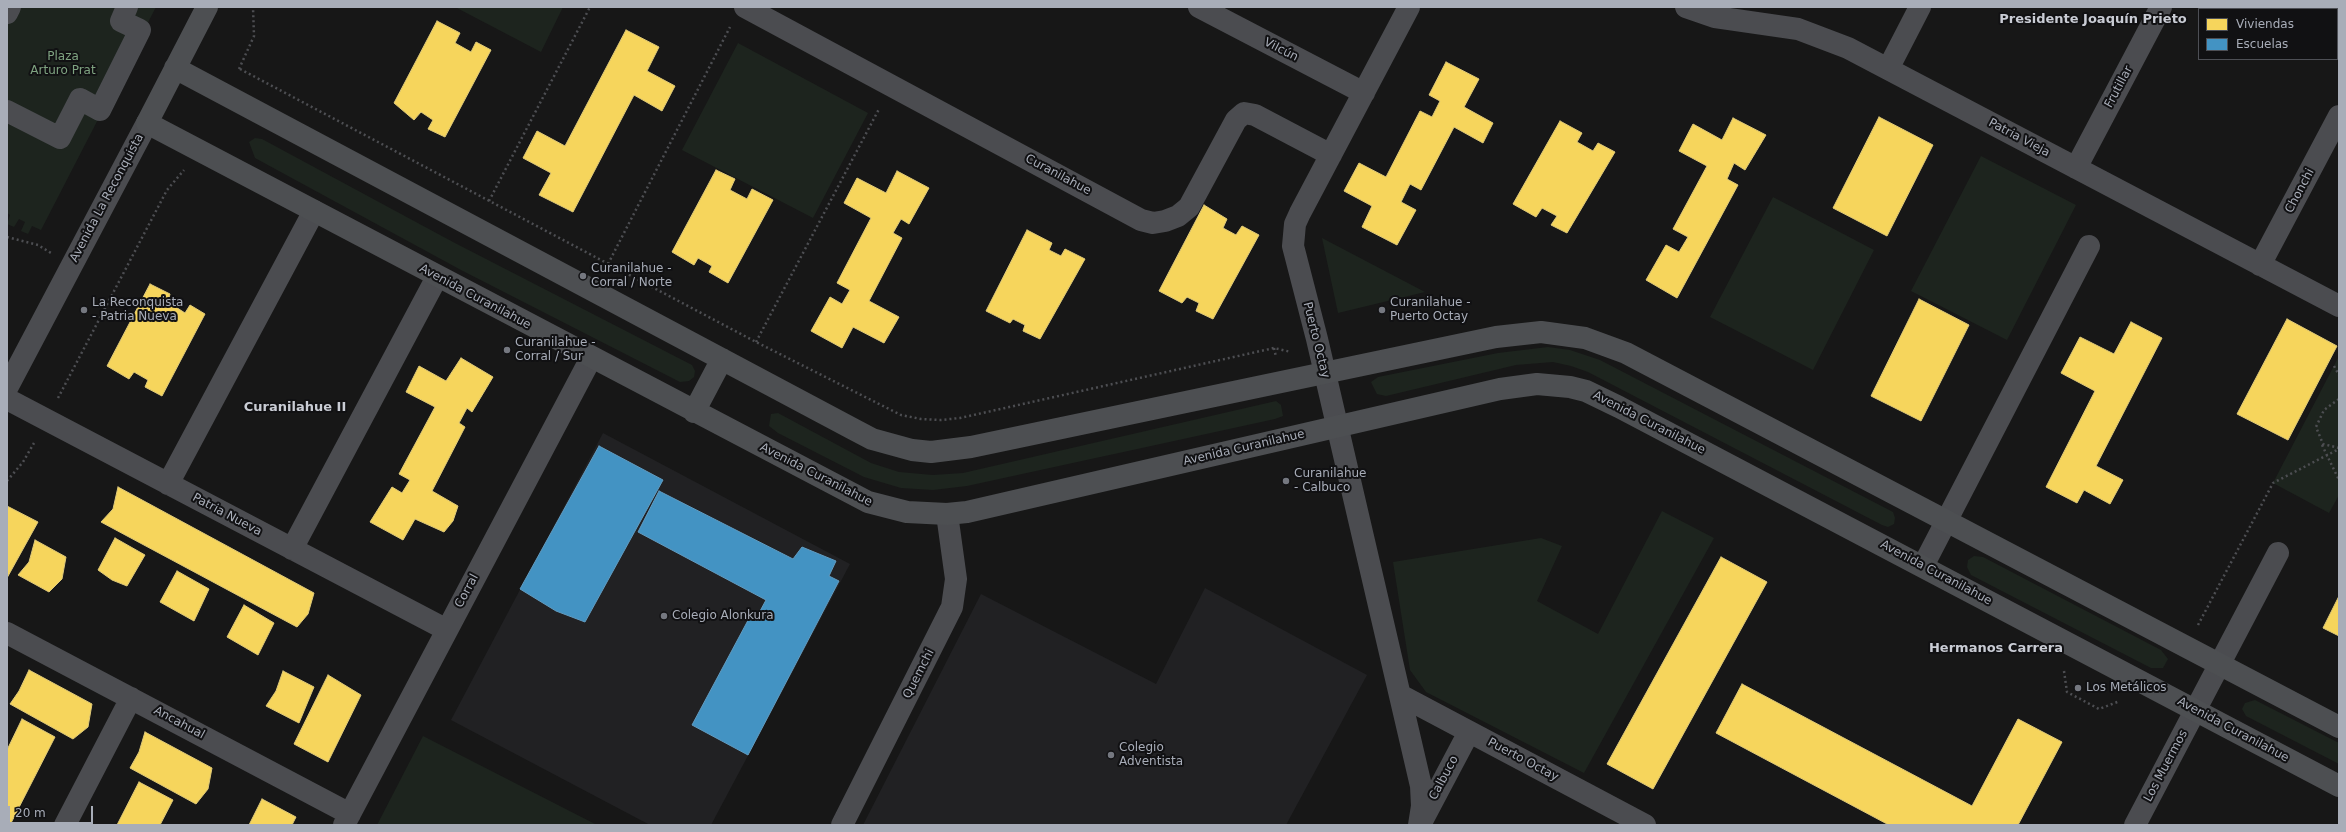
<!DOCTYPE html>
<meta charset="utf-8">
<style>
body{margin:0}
#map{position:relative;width:2346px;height:832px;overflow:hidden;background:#171717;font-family:"DejaVu Sans",sans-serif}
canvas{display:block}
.frame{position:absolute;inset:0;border:8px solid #a8adb8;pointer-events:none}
.legend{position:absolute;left:2198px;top:8px;width:140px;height:52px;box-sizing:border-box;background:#111113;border:1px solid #4d4f55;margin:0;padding:5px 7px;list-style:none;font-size:12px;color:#a8adb8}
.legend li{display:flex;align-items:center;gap:8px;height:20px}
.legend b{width:20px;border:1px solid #4d4f55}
.scale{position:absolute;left:8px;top:806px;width:85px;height:18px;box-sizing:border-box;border:2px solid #a8adb8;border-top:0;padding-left:5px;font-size:12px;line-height:14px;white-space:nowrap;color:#a8adb8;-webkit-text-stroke:3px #111113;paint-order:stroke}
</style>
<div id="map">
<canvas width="2346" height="832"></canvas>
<div class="frame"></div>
<ul class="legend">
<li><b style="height:11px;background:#f6d55c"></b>Viviendas</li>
<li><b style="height:11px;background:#4393c3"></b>Escuelas</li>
</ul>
<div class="scale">20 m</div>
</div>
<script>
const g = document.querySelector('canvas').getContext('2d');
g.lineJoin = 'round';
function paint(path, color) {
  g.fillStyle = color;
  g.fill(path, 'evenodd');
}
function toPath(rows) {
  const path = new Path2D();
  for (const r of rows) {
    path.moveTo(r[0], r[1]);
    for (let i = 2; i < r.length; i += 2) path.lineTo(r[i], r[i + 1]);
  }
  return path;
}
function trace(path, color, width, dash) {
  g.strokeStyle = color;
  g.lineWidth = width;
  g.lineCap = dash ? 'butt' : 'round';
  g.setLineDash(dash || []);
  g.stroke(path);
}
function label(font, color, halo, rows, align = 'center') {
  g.font = font + ' "DejaVu Sans",sans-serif';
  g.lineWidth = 4;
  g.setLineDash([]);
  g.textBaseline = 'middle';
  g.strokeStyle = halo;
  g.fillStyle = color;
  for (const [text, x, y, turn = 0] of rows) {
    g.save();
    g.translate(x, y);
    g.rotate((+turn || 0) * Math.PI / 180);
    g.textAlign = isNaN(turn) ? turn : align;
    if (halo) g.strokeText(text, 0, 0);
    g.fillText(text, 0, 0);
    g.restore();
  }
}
paint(toPath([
 [603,433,850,564,711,825,650,825,451,720],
 [1205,588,1367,675,1286,825,863,825,981,594,1156,684]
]), '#212123');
paint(toPath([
 [7,7,156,7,41,230,32,226,28,234,21,231,25,222,19,219,14,227,7,224,10,215,7,213],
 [455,7,563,7,541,52],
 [738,43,868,113,813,218,682,150],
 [255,138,262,139,453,242,692,365,695,371,694,377,689,381,680,382,461,270,255,158,249,142],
 [1981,156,2076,205,2007,340,1911,291],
 [1773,197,1874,250,1813,370,1710,317],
 [1322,238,1425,292,1338,313],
 [1548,347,1570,350,1600,360,1893,512,1895,518,1894,524,1888,527,1882,525,1588,372,1571,366,1553,362,1516,365,1386,396,1377,394,1371,382,1378,377,1498,353],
 [2339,356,2339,495,2329,513,2273,483],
 [1276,401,1281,405,1283,416,1275,419,967,486,933,490,901,488,864,477,778,433,769,426,771,414,778,413,871,463,899,472,933,475,963,473],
 [1662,511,1714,538,1584,773,1426,692,1410,670,1393,562,1541,538,1562,546,1537,601,1598,634],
 [1974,556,1983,557,2161,650,2168,659,2163,668,2151,668,1971,575,1967,567,1968,560],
 [2255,700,2339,743,2339,764,2246,716,2242,709,2245,703],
 [423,736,597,825,377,825]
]), '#1d241e');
const homes = toPath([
 [437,21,460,33,455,43,471,52,476,42,491,50,445,137,428,129,433,120,421,112,414,120,394,103,437,21],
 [626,30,659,47,647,71,675,86,662,111,634,95,573,212,539,195,551,173,523,158,537,131,565,146,626,30],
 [1446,62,1479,79,1464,107,1493,123,1483,143,1454,127,1421,190,1410,184,1401,202,1416,210,1397,245,1362,227,1372,206,1344,191,1359,163,1386,177,1420,111,1432,117,1440,101,1429,95,1446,62],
 [1879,117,1933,145,1887,236,1833,208,1879,117],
 [1733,118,1766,135,1745,170,1734,163,1727,179,1738,185,1677,298,1646,280,1666,245,1679,252,1688,237,1673,229,1707,166,1679,151,1693,124,1722,140,1733,118],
 [1560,121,1582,133,1577,142,1593,151,1598,143,1615,152,1567,233,1551,225,1557,216,1542,208,1536,217,1513,204,1560,121],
 [716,170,735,179,730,190,747,199,752,189,773,200,728,283,709,272,712,266,698,258,694,265,672,252,716,170],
 [897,171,929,188,909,224,901,219,893,233,902,238,869,301,899,317,884,343,853,327,842,348,811,331,830,297,842,304,850,290,837,283,871,218,844,203,857,178,886,193,897,171],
 [1204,205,1227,219,1223,228,1236,235,1242,226,1259,235,1213,319,1196,311,1199,303,1187,297,1182,303,1159,291,1204,205],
 [1027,230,1052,243,1049,250,1061,256,1065,249,1085,259,1040,339,1023,331,1025,325,1013,319,1010,323,986,311,1027,230],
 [150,284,170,294,168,302,185,313,190,305,205,314,162,396,145,387,148,380,134,372,129,379,107,366,150,284],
 [1919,299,1969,325,1921,421,1871,396,1919,299],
 [2287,319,2337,346,2288,440,2237,414,2287,319],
 [2131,322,2162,338,2096,466,2123,480,2110,504,2084,490,2077,503,2046,487,2095,391,2061,373,2080,337,2114,354,2131,322],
 [461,358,493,377,472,412,467,408,459,423,465,427,432,491,458,506,453,521,444,532,415,519,403,540,370,522,392,487,402,493,410,480,399,474,435,407,406,392,419,366,446,381,461,358],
 [118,487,314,593,308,614,297,627,101,522,113,509,118,487],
 [7,506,38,522,7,578,7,506],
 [115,538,145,555,127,586,112,580,98,570,115,538],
 [35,540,66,557,62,579,49,592,18,575,29,562,35,540],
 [1721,557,1767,582,1653,789,1607,764,1721,557],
 [177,571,209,589,194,621,160,602,177,571],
 [2339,596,2339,636,2323,628,2339,596],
 [244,605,274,623,258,655,227,637,244,605],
 [29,670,92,704,88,727,73,739,10,704,19,691,29,670],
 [283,671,314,687,299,723,266,706,276,691,283,671],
 [328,675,361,695,328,762,294,744,328,675],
 [1742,684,1972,806,2018,719,2062,742,2018,825,1889,825,1716,733,1742,684],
 [22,719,55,737,10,825,7,825,7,750,22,719],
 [145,732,212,768,208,789,196,804,130,768,139,752,145,732],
 [139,782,173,800,160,825,117,825,139,782],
 [262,799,296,817,292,825,249,825,262,799]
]);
paint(homes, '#f6d55c');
trace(homes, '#dfc978', 1);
const schools = toPath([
 [599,446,663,480,585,622,556,611,520,589,599,446],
 [659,491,793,559,802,547,836,561,829,576,839,581,748,755,692,725,753,611,759,613,766,600,638,532,659,491]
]);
paint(schools, '#4393c3');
trace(schools, '#619bc0', 1);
trace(toPath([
 [239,69,254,36,253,7],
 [240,69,756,342,901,415,921,419,941,420,960,418,1274,348,1291,352],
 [489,201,590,7],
 [7,237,38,245,51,253],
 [608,264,730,27],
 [756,342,879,109],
 [1274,348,1276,357],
 [2334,366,2339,375],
 [58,398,167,190,184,170],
 [2322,445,2339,480],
 [2339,448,2323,444,2316,427,2324,410,2339,399],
 [7,481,23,462,34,443],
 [2198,625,2273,483,2339,449],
 [2064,671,2067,692,2099,709,2120,701]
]), '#4d4e52', 2.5, [2, 3]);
trace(toPath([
 [745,7,1141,220,1153,223,1165,221,1178,216,1189,207,1236,120,1244,113,1255,115,1331,155],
 [1199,7,1364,93],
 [1409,7,1300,213,1295,224,1293,246,1317,339,1421,786,1422,806,1419,825],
 [1686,7,1715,17,1798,29,1848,48,2339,306],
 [7,13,10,7],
 [1888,69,1920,7],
 [7,111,60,138,80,99,100,110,140,30,121,21,127,7],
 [2076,168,2161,7],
 [2260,265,2339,116],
 [7,388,147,123],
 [7,399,447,630],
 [168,484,314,211],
 [292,549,437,277],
 [1923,566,2089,246],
 [7,633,350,814],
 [1400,695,1645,825],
 [1423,819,1469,732],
 [65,825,131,698],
 [344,825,591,358],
 [842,825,952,607,956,579,947,514],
 [2135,825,2278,553]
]), '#4b4c50', 22);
trace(toPath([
 [207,7,147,123,868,502,907,512,947,514,967,512,1500,389,1537,384,1570,387,1586,391,1619,407,2339,786],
 [175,68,853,429,872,439,912,450,931,452,971,447,1496,337,1541,332,1585,338,1626,353,2339,727],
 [694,412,722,359]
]), '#4d4f52', 22);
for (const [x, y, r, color] of [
 [583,276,4,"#757880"],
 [84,310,4,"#757880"],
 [1382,310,4,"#757880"],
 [507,350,4,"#757880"],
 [1286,481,4,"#757880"],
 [664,616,4,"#757880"],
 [2078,688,4,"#757880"],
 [1111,755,4,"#757880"]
]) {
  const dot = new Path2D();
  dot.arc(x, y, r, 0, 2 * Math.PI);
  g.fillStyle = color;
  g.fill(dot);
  trace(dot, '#111113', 1.5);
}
label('12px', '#a8adb8', '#111113', [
 ["Vilcún",1281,50,27],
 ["Frutillar",2119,87,-62],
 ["Patria Vieja",2019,138,28],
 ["Curanilahue",1058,175,28],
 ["Chonchi",2300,191,-62],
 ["Avenida La Reconquista",107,198,-62],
 ["Avenida Curanilahue",475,297,28],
 ["Puerto Octay",1316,340,76],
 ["Avenida Curanilahue",1649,423,27],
 ["Avenida Curanilahue",1244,448,-13],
 ["Avenida Curanilahue",816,475,27],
 ["Patria Nueva",227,515,28],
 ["Avenida Curanilahue",1936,573,28],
 ["Corral",467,591,-62],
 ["Quemchi",919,674,-63],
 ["Ancahual",179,723,28],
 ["Avenida Curanilahue",2233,730,28],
 ["Puerto Octay",1523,760,28],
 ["Los Muermos",2166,766,-62],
 ["Calbuco",1444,778,-62]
]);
label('12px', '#7fa381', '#111113', [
 ["Plaza",63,57],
 ["Arturo Prat",63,71]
]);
label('12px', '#a8adb8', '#111113', [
 ["Curanilahue -",591,269],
 ["Corral / Norte",591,283],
 ["La Reconquista",92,303],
 ["- Patria Nueva",92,317],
 ["Curanilahue -",1390,303],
 ["Puerto Octay",1390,317],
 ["Curanilahue -",515,343],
 ["Corral / Sur",515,357],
 ["Curanilahue",1294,474],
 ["- Calbuco",1294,488],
 ["Colegio Alonkura",672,616],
 ["Los Metálicos",2086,688],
 ["Colegio",1119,748],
 ["Adventista",1119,762]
], 'left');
label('bold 13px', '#c9ccd4', '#111113', [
 ["Presidente Joaquín Prieto",2093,20],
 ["Curanilahue II",295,408],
 ["Hermanos Carrera",1996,649]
]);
</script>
